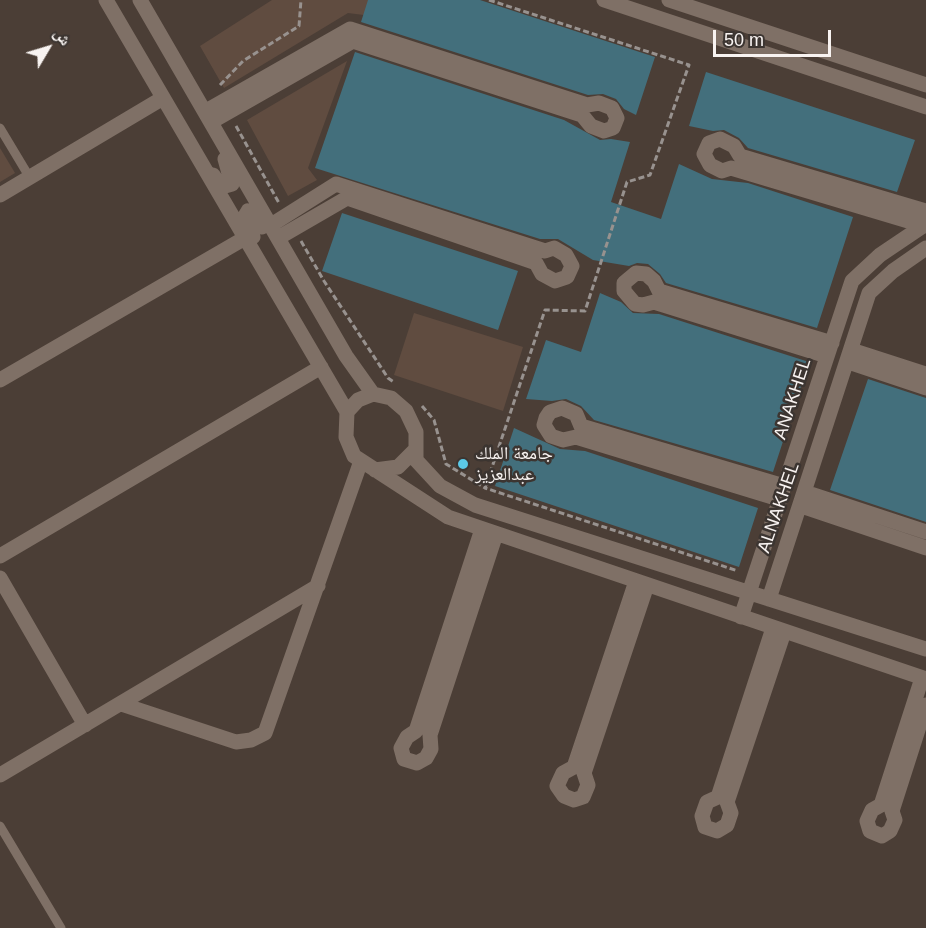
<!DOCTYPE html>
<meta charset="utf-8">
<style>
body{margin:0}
#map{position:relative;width:926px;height:928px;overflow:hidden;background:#3c3531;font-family:Arial,"Noto Naskh Arabic",sans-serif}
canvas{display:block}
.north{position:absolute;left:18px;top:18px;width:60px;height:60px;-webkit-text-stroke:4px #3c3531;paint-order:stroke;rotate:52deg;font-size:16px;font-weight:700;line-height:24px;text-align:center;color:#f8f3f1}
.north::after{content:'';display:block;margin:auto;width:21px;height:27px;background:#f8f3f1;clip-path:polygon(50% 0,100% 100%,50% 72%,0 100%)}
.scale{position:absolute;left:713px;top:30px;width:118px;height:27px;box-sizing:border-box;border:3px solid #f8f3f1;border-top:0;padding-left:8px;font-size:18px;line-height:21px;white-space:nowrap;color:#f8f3f1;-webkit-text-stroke:4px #3c3531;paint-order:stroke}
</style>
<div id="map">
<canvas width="926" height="928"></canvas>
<div class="north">ش</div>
<div class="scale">50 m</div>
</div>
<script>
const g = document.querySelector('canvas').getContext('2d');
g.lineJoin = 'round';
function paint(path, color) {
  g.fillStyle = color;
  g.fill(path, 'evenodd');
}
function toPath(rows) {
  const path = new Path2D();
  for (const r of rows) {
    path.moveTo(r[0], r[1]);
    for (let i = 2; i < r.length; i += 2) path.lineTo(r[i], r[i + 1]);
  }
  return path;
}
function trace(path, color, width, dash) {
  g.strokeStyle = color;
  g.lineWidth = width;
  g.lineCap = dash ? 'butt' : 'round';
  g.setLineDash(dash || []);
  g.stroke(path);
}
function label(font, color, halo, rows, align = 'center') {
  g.font = font + ' Arial,"Noto Naskh Arabic",sans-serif';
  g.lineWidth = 5;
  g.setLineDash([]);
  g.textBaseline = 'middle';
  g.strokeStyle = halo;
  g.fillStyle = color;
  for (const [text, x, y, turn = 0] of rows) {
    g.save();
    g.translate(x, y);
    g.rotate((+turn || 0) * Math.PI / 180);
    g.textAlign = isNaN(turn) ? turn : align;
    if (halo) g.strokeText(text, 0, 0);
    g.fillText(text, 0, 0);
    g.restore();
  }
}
paint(toPath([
 [0,0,926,0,926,928,0,928]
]), '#4b3e36');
paint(toPath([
 [272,0,369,0,364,15,348,13,224,88,200,46],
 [347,61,308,168,317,180,288,196,247,120],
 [0,148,15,173,0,182],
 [414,313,523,347,503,411,394,375]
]), '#604c40');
paint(toPath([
 [368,0,480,0,655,57,636,115,624,109,616,99,603,94,588,95,361,22],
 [355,52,564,120,600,140,611,139,630,142,611,202,661,219,679,164,712,179,748,183,853,217,817,328,666,283,660,274,648,264,637,263,629,266,593,260,558,239,540,239,315,168],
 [706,72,915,140,897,192,748,148,739,138,724,130,713,131,689,126],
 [342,213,518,271,498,330,322,271],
 [600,293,621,302,633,313,659,314,809,362,773,472,594,420,581,406,566,399,552,401,526,399,546,340,581,352],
 [868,379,926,398,926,522,830,490],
 [514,428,560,449,585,451,758,508,739,567,495,486]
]), '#436f7c');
trace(toPath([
 [489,0,689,65,650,175,627,182,585,311,545,310,485,488,738,571],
 [220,85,243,61,299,26,301,0],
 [236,126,279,203],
 [301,241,324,281,388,378,395,383],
 [422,406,434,420,446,464,485,488]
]), '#98928f', 3, [6, 3]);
trace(toPath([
 [0,128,30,178],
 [0,826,61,928]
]), '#7f7066', 9);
trace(toPath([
 [106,0,347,412,346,437,354,456,448,517,926,679],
 [140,0,346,356,373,394,391,398,406,411,416,432,416,460,440,486,475,505,926,649],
 [604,0,926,107],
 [669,0,926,85],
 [206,111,350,29,587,105,599,103,612,108,617,118,613,128,604,131,591,126,582,115,353,41,211,122],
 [213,175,219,184,225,186,232,184,225,159],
 [0,195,163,98],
 [271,225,336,184,545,251,554,248,566,255,572,266,567,277,555,281,542,274,536,263,347,198,278,238],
 [925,226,731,168,722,171,710,165,704,154,709,143,720,139,734,146,740,156,926,211],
 [253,237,245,216,248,211,254,213,262,227],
 [851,350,926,374],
 [827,356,654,302,643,305,635,304,624,291,624,283,636,273,646,274,654,281,659,291,832,343],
 [848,362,926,388],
 [0,380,245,238],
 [347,412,358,400,373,394],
 [375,470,398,467,416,449],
 [805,492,926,532],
 [779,499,576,437,563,440,551,436,544,425,546,418,550,412,562,408,576,414,581,426,784,486],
 [801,506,926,548],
 [482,529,416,731,407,737,401,748,404,759,417,763,426,758,431,749,430,735,496,534],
 [0,556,321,367],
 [0,578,85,725],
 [636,581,574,767,563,773,557,786,564,796,574,800,583,797,588,785,584,773,647,585],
 [769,599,869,293,893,271,926,248],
 [741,617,852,281,880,255,926,224],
 [773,628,718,797,707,802,702,816,705,827,717,831,727,825,731,813,727,802,784,632],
 [922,678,881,805,872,810,867,821,870,831,882,836,890,831,895,820,892,811,926,705],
 [121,704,236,742,251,740,265,733,361,461],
 [0,775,318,586]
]), '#7f7066', 15);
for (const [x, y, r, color] of [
 [463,464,6,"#5bc8e6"]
]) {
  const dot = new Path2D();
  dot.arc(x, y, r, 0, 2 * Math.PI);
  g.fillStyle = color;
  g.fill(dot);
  trace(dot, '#3c3531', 2);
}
label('18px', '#f8f3f1', '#3c3531', [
 ["ANAKHEL",793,399,-72],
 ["ALNAKHEL",779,508,-71]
]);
label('18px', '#f8f3f1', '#3c3531', [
 ["جامعة الملك",475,454],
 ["عبدالعزيز",475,475]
], 'left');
</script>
